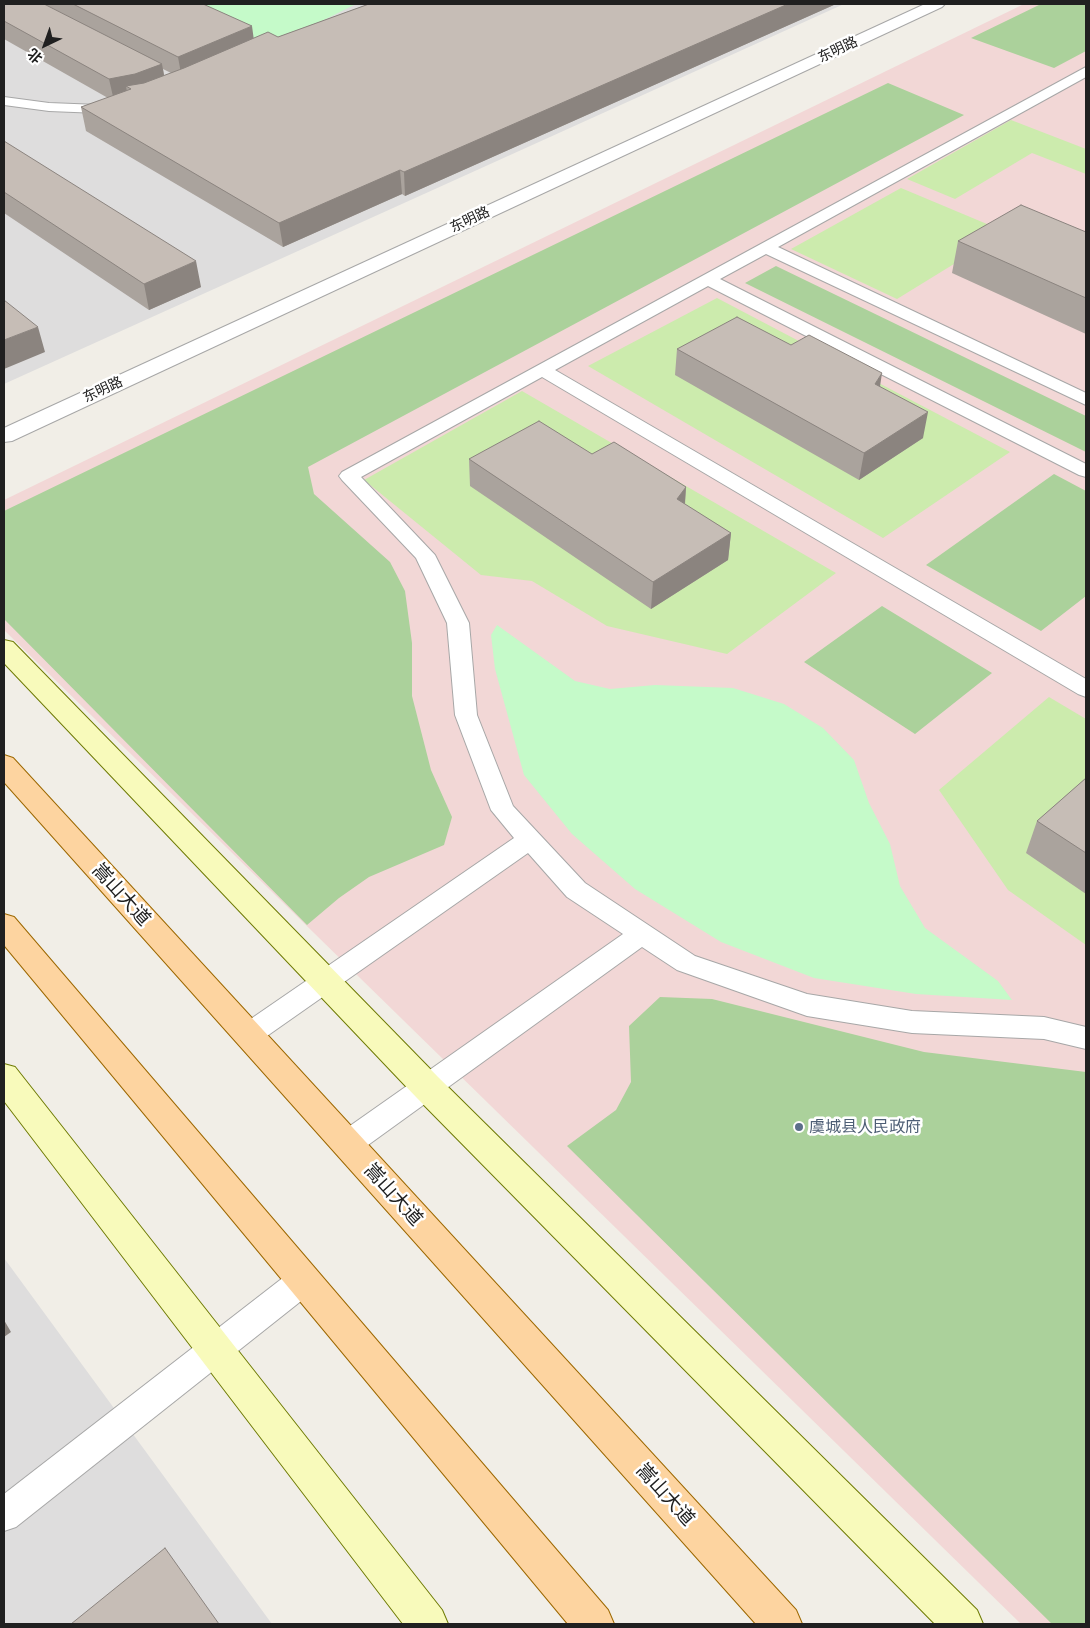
<!DOCTYPE html>
<meta charset="utf-8">
<style>
body{margin:0}
#map{position:relative;width:1090px;height:1628px;overflow:hidden;background:#f1eee7;font-family:"Noto Sans","Noto Sans SC",sans-serif}
canvas{display:block}
.frame{position:absolute;inset:0;border:5px solid #202020;pointer-events:none}
.north{position:absolute;left:20px;top:20px;width:50px;height:50px;-webkit-text-stroke:4px #fff;paint-order:stroke;rotate:222deg;font-size:14px;font-weight:700;line-height:20px;text-align:center;color:#202020}
.north::after{content:'';display:block;margin:auto;width:18px;height:22px;background:#202020;clip-path:polygon(50% 0,100% 100%,50% 72%,0 100%)}
</style>
<div id="map">
<canvas width="1090" height="1628"></canvas>
<div class="frame"></div>
<div class="north">北</div>
</div>
<script>
const g = document.querySelector('canvas').getContext('2d');
g.lineJoin = 'round';
function paint(path, color) {
  g.fillStyle = color;
  g.fill(path, 'evenodd');
}
function toPath(rows) {
  const path = new Path2D();
  for (const r of rows) {
    path.moveTo(r[0], r[1]);
    for (let i = 2; i < r.length; i += 2) path.lineTo(r[i], r[i + 1]);
  }
  return path;
}
function trace(path, color, width, dash) {
  g.strokeStyle = color;
  g.lineWidth = width;
  g.lineCap = dash ? 'butt' : 'round';
  g.setLineDash(dash || []);
  g.stroke(path);
}
function label(font, color, halo, rows, align = 'center') {
  g.font = font + ' "Noto Sans","Noto Sans SC",sans-serif';
  g.lineWidth = 5;
  g.setLineDash([]);
  g.textBaseline = 'middle';
  g.strokeStyle = halo;
  g.fillStyle = color;
  for (const [text, x, y, turn = 0] of rows) {
    g.save();
    g.translate(x, y);
    g.rotate((+turn || 0) * Math.PI / 180);
    g.textAlign = isNaN(turn) ? turn : align;
    if (halo) g.strokeText(text, 0, 0);
    g.fillText(text, 0, 0);
    g.restore();
  }
}
paint(toPath([
 [4,4,844,4,4,384],
 [4,1258,272,1624,4,1624]
]), '#dedddd');
paint(toPath([
 [1024,4,1086,4,1086,1624,1021,1624,4,630,4,500]
]), '#f2d7d6');
paint(toPath([
 [1011,120,1086,149,1086,174,1032,153,955,199,907,179],
 [901,188,1006,232,897,299,791,249],
 [717,298,1010,452,883,538,588,366],
 [522,391,836,573,727,654,607,626,532,581,481,575,364,480],
 [1049,697,1086,719,1086,945,1008,890,939,790]
]), '#ccebad');
paint(toPath([
 [1041,4,1086,4,1086,51,1054,68,971,38],
 [888,83,964,115,308,467,314,494,390,562,405,591,412,643,412,696,431,770,452,817,444,845,369,877,339,898,307,925,4,619,4,511],
 [776,266,1086,416,1086,452,745,283],
 [1054,474,1086,491,1086,596,1041,631,926,565],
 [882,606,992,673,915,734,804,662],
 [660,997,712,999,924,1052,1086,1072,1086,1624,1052,1624,567,1146,616,1110,631,1082,629,1026]
]), '#abd19b');
paint(toPath([
 [42,4,356,4,298,33,236,58],
 [497,625,575,681,610,689,655,685,733,688,784,704,823,728,854,760,869,803,890,844,900,886,925,928,998,981,1012,1000,916,994,814,978,721,942,635,889,572,834,524,775,495,669,491,635]
]), '#c5fac9');
const service = toPath([
 [1086,67,1086,77,778,247,1086,393,1086,405,766,254,720,279,1086,464,1086,477,1079,475,708,286,555,370,1086,679,1086,697,1078,694,542,377,361,477,435,555,469,623,477,715,513,806,585,883,695,956,807,994,912,1011,1044,1017,1086,1027,1086,1049,1044,1039,912,1033,807,1016,677,970,642,947,357,1153,347,1156,337,1153,333,1144,337,1135,623,934,567,897,528,853,257,1043,248,1046,239,1043,235,1035,239,1027,514,838,491,810,455,715,447,623,416,558,342,480,339,476,342,472,1086,67],
 [4,97,49,103,99,105,114,102,119,103,121,106,119,109,99,113,49,111,4,105,4,97],
 [304,1266,315,1270,319,1280,315,1290,16,1527,4,1531,4,1494,293,1270,304,1266]
]);
const tertiary = toPath([
 [925,4,945,4,942,7,12,441,4,442,4,428,925,4]
]);
const secondary = toPath([
 [4,640,13,642,438,1077,977,1610,983,1624,935,1624,416,1097,4,663,4,640],
 [4,1064,15,1067,442,1610,448,1624,403,1624,4,1101,4,1064]
]);
const primary = toPath([
 [4,755,13,758,796,1610,802,1624,756,1624,4,782,4,755],
 [4,914,14,917,608,1610,614,1624,568,1624,4,945,4,914]
]);
trace(service, '#a7a7a7', 2);
trace(tertiary, '#a7a7a7', 2);
trace(secondary, '#6f7b04', 2);
trace(primary, '#9d6800', 2);
paint(service, '#fff');
paint(tertiary, '#fff');
paint(secondary, '#f8fabb');
paint(primary, '#fdd4a0');
paint(toPath([
 [4,4,203,4,253,39,278,37,369,4,836,4,405,196,402,194,283,247,86,131,81,107,108,98,4,39],
 [163,69,171,73,164,76],
 [4,141,201,287,149,310,4,213],
 [1086,232,1086,334,952,273,958,241],
 [791,345,880,386,923,438,859,480,675,375,677,349],
 [592,454,686,487,685,505,731,533,728,560,651,609,470,486,469,459],
 [1086,778,1086,894,1026,853,1037,821]
]), '#aaa39d');
paint(toPath([
 [788,4,836,4,405,196,404,172],
 [252,26,255,48,182,79,178,57],
 [162,64,166,86,131,89,126,86,128,98,114,101,109,79],
 [400,170,402,194,283,247,279,223],
 [196,261,201,287,149,310,144,284],
 [38,327,45,352,4,369,4,340],
 [882,373,878,400,875,384],
 [928,412,923,438,859,480,864,453],
 [686,487,684,514,677,499],
 [731,533,728,560,651,609,653,582],
 [4,1320,11,1332,4,1337]
]), '#8b847f');
const building = toPath([
 [4,4,44,4,162,64,135,74,109,79,4,21,4,4],
 [73,4,203,4,252,26,178,57,73,4],
 [369,4,788,4,404,172,400,170,279,223,81,107,131,89,126,86,144,83,184,68,268,32,278,37,369,4],
 [4,141,196,261,144,284,4,192,4,141],
 [1021,205,1086,232,1086,298,958,241,1021,205],
 [4,300,38,327,4,340,4,300],
 [737,317,791,345,809,335,882,373,875,384,928,412,864,453,677,349,737,317],
 [539,421,592,454,614,442,686,487,677,499,731,533,653,582,469,459,539,421],
 [1086,778,1086,853,1037,821,1086,778],
 [165,1548,219,1624,71,1624,165,1548]
]);
paint(building, '#c6bdb6');
trace(building, '#8b847f', 1);
for (const [x, y, r, color] of [
 [799,1127,5,"#5c6f8a"]
]) {
  const dot = new Path2D();
  dot.arc(x, y, r, 0, 2 * Math.PI);
  g.fillStyle = color;
  g.fill(dot);
  trace(dot, '#fff', 2);
}
label('14px', '#202020', '#fff', [
 ["东明路",838,50,-25],
 ["东明路",470,220,-25],
 ["东明路",103,390,-25]
]);
label('16px', '#4e5e75', '#fff', [
 ["虞城县人民政府",809,1127]
], 'left');
label('19px', '#202020', '#fff', [
 ["嵩山大道",121,895,48],
 ["嵩山大道",393,1195,48],
 ["嵩山大道",665,1495,48]
]);
</script>
